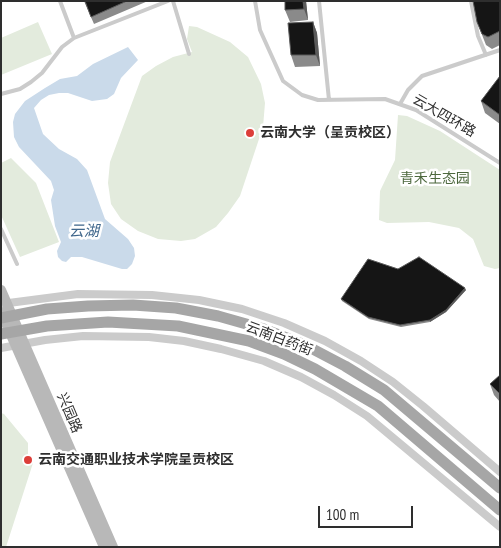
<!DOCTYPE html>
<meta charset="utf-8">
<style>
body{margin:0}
#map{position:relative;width:501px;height:548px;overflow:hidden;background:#fff;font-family:"PT Sans Narrow",sans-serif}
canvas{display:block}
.frame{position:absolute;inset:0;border:2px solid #2e2e2e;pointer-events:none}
.scale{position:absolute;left:318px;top:506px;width:95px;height:22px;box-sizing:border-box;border:2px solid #2e2e2e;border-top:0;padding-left:6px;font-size:15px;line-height:18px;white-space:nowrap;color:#2e2e2e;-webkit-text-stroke:4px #fff;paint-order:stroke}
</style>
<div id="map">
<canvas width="501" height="548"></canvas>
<div class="frame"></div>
<div class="scale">100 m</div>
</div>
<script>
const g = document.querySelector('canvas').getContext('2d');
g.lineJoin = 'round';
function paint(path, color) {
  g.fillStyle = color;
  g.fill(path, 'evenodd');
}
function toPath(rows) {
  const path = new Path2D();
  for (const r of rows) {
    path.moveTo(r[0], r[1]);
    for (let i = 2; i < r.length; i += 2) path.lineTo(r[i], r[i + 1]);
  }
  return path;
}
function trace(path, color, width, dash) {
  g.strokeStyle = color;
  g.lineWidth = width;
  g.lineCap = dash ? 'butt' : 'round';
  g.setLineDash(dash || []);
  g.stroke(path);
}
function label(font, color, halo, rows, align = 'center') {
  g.font = font + ' "PT Sans Narrow","Noto Sans SC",sans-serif';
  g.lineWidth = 5;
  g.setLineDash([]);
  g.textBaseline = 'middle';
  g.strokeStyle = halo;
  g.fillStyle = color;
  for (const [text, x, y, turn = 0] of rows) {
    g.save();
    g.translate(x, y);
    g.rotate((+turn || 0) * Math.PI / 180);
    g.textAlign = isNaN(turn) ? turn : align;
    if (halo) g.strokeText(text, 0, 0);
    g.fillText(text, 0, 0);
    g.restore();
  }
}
paint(toPath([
 [38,22,52,54,1,75,1,38],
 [189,26,197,27,230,42,248,57,261,84,265,103,263,127,240,196,228,213,216,227,195,239,181,241,158,239,138,231,121,219,111,204,108,183,110,162,142,76,156,66,173,57,192,52,187,39],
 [398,115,407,116,440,131,500,170,500,268,495,269,484,266,473,239,459,228,429,222,387,223,379,220,380,191,395,160],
 [11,158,36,183,59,242,20,257,1,215,1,163],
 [1,413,4,414,28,443,28,458,33,463,6,547,1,547]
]), '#e3ebdd');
paint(toPath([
 [128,47,138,60,121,78,114,94,107,99,92,101,68,93,59,93,49,95,41,100,34,108,43,134,59,149,77,159,87,170,105,219,128,239,134,248,135,256,132,264,127,269,122,269,82,257,71,257,66,262,62,261,58,257,57,251,61,242,55,226,51,200,54,190,51,181,19,147,14,137,13,122,15,114,25,101,45,88,60,79,77,76,93,64]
]), '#cadaea');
trace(toPath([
 [60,1,74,38,168,1],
 [173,1,189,54],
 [255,1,260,30,283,81,302,95,318,100,385,99,416,110,500,163],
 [319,1,329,100],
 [471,1,478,36,486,55],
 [1,94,20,89,31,82,42,73,62,47,74,38],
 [400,104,408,90,422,76,500,50],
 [1,229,17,264]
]), '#cbcbcb', 4);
trace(toPath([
 [1,304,78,294,152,295,199,300,242,309,284,323,325,341,361,361,393,382,423,406,500,472],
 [1,348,45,340,83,336,149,337,184,341,221,349,264,361,301,377,334,395,367,416,500,527]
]), '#cbcbcb', 8);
trace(toPath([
 [1,290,113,547],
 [1,312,104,547]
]), '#b8b8b8', 10);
trace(toPath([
 [1,318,47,309,88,306,133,305,176,308,218,316,264,329,305,345,345,366,384,390,500,488],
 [1,334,47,326,108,322,178,326,249,341,284,354,315,369,378,406,500,510]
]), '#a6a6a6', 11);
paint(toPath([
 [84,1,148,1,94,24],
 [306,1,308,20,290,22,285,10],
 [500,1,500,45,492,49,486,45,477,22],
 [313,22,317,33,320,66,295,67,291,55],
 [500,76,500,124,485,113,481,101],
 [398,269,466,290,446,312,430,322,401,327,369,319,342,301,341,299],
 [500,375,500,402,494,395,490,384]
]), '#8a8a8a');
paint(toPath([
 [303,1,306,1,308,20,304,9],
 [313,22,317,33,320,66,316,55],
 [465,288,466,290,446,312,430,322,430,320]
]), '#5b5b5b');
const building = toPath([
 [85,1,127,1,91,17,85,1],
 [285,1,303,1,304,9,285,10,285,1],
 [473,1,500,1,500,31,488,37,482,34,477,22,473,1],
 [313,22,316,55,291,55,288,23,313,22],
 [500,76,500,115,481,101,500,76],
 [419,257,465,288,446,310,430,320,400,325,368,317,341,299,368,259,398,269,419,257],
 [500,375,500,394,490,384,500,375]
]);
paint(building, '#151515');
trace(building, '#5b5b5b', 1);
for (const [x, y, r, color] of [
 [250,133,5,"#dc3e39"],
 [28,460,5,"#dc3e39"]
]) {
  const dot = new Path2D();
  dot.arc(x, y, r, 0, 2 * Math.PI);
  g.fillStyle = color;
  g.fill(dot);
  trace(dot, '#fff', 2);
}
label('14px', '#2e2e2e', '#fff', [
 ["云大四环路",444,116,30],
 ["云南白药街",279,339,21],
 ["兴园路",69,413,67]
]);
label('bold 14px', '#2e2e2e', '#fff', [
 ["云南大学（呈贡校区）",260,133],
 ["云南交通职业技术学院呈贡校区",38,460]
], 'left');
label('14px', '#4d683e', '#fff', [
 ["青禾生态园",435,179]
]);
label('italic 15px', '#40678c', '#fff', [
 ["云湖",84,232]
]);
</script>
